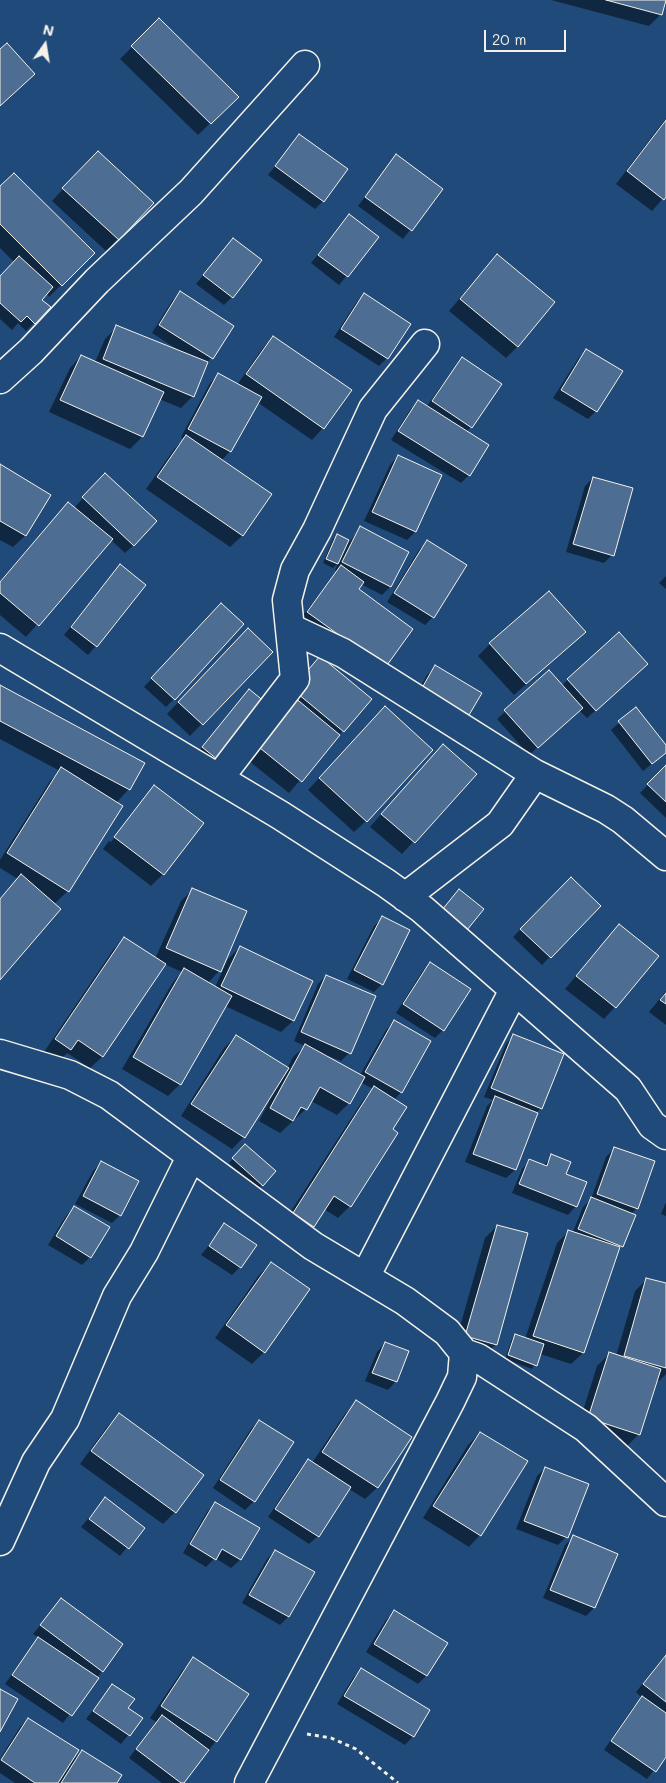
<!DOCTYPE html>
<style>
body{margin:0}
#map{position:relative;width:666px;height:1783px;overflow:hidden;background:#1f4a7a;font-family:Mali,sans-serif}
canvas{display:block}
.north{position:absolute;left:20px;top:20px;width:50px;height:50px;-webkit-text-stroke:4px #1f4a7a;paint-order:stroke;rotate:13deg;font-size:14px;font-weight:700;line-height:20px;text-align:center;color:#f4f1e8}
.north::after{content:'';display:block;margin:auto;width:18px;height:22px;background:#f4f1e8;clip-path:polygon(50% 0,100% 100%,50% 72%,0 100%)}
.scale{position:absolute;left:484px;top:30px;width:82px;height:22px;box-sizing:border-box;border:2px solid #f4f1e8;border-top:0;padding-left:6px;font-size:15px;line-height:18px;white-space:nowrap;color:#f4f1e8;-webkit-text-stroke:4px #1f4a7a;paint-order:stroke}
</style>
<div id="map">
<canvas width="666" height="1783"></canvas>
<div class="north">N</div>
<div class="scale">20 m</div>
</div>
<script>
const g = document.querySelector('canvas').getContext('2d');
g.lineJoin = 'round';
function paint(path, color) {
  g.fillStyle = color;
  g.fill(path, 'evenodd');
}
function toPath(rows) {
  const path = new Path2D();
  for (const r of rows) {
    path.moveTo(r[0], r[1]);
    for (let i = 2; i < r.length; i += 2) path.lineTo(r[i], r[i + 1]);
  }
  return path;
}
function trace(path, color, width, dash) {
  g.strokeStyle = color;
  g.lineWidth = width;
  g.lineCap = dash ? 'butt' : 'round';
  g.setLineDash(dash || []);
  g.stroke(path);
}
paint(toPath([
 [551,0,665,0,661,14,649,26],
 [159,20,237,97,198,135,120,59],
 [666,118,666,195,652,211,616,184],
 [299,136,323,201,315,209,268,175],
 [396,156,442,189,403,239,358,206],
 [86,164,152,203,106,251,52,201],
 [0,188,93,253,49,297,46,293,40,300,49,307,26,331,18,323,12,330,0,319,0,278,14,262,0,248],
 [349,216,378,238,339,285,311,263],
 [233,239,232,297,224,305,196,284],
 [497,255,518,346,506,358,449,311],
 [180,293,233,326,205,366,193,396,181,408,159,399,142,437,130,449,49,412,70,368,81,356,95,362,105,339,117,327,178,350,152,333,172,301],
 [364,295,387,358,379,366,334,337,356,303],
 [273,337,323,428,312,440,257,402,230,451,222,460,271,494,242,536,230,547,146,489,175,448,184,439,181,437,210,383,219,375,237,385,262,349],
 [586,350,596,411,588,419,553,398,578,359],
 [462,358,471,427,466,432,469,475,461,483,391,440,410,410,418,402,426,407],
 [398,456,415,532,407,540,364,521,390,465],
 [0,466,49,495,25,536,13,547,0,540],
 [593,478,612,555,604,563,566,552,585,486],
 [97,483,134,545,125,553,111,540,26,637,0,615,0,581,57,515,68,503,74,508],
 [361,528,408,552,390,587,382,595,361,584,357,590,384,667,296,624,337,572,335,570,338,563,333,568,323,563,333,539,337,536,350,541],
 [427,542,433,617,425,625,387,602,419,550],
 [120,566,96,646,88,655,64,635],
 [666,576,666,589,659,583],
 [212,613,174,699,166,707,144,687],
 [619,634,639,672,587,718,579,710,529,755,497,719,549,672,561,686],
 [236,641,271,652,190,736,167,714],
 [490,644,572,644,514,695,478,656],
 [320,658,370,699,289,793,244,757,285,698],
 [435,667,468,714,460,723,415,696,427,675],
 [0,687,143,763,129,789,116,803,68,891,54,904,0,978,0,899,18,879,0,868,0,860,50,781,60,771,0,739],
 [249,691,223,764,195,756,241,699],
 [635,709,666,747,666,752,643,771,611,730],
 [373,720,366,821,354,832,308,790],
 [431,758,475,774,402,854,370,827],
 [666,766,666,818,640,793],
 [154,787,163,874,151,886,103,849,109,841,111,842,146,798,143,798],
 [571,878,599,906,542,965,513,937],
 [193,889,219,971,208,983,215,987,228,959,240,947,312,982,293,1021,281,1032,225,1006,180,1084,168,1096,122,1069,173,982,182,972,164,964,102,1057,90,1068,67,1053,58,1062,44,1052,113,950,124,938,155,959,181,901],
 [382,918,382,984,374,992,347,979,374,926],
 [619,925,615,1007,604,1019,565,989],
 [430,964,443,1030,435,1038,396,1013,422,972],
 [326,976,349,1053,341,1061,328,1056,327,1057,360,1075,386,1030,394,1021,401,1092,394,1100,391,1130,350,1206,338,1218,324,1209,313,1226,302,1238,282,1225,363,1100,373,1089,360,1082,349,1103,337,1115,311,1101,306,1109,280,1133,259,1121,269,1102,267,1101,244,1137,232,1149,181,1116,224,1048,236,1036,287,1069,293,1057,305,1046,294,1041,318,984],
 [666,991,666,1025,649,1012],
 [514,1035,541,1108,536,1113,515,1170,506,1178,465,1162,487,1106,493,1100,484,1097,506,1044],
 [245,1146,274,1172,258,1189,229,1163],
 [614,1149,637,1208,631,1214,622,1246,617,1251,583,1353,571,1364,540,1354,532,1369,505,1359,512,1339,516,1335,525,1339,557,1243,569,1231,573,1232,583,1207,591,1199,606,1157],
 [552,1156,565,1174,576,1206,568,1215,512,1193,522,1169,530,1161,543,1166],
 [101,1163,120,1215,112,1223,75,1204,93,1171],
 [666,1202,666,1216,661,1214],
 [74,1207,90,1257,82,1265,48,1245,66,1216],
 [225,1225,240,1267,232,1275,201,1255],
 [497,1226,496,1344,484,1356,454,1348,485,1238],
 [271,1263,264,1352,252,1364,215,1338,259,1275],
 [647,1279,666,1285,666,1374,659,1381,656,1380,639,1434,627,1446,577,1430,597,1366,609,1354,616,1356,635,1291],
 [385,1343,396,1381,388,1390,365,1381,377,1352],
 [356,1402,410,1437,377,1488,365,1499,349,1489,318,1536,309,1544,268,1517,300,1469,308,1461,312,1463,345,1414],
 [119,1415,175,1512,163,1524,80,1464,107,1427],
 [259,1421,292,1443,254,1501,245,1510,213,1488,251,1429],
 [480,1433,480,1535,469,1547,423,1518,468,1445],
 [545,1468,566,1537,558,1545,516,1529,537,1476],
 [105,1499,143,1528,120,1556,81,1527],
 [215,1504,258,1529,240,1560,231,1568,215,1558,206,1567,183,1553,207,1512],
 [574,1536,616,1555,594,1608,586,1616,543,1598,565,1545],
 [275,1551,313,1573,288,1617,280,1625,242,1603,267,1559],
 [61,1600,102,1671,63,1723,5,1684,39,1638,33,1634],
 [394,1612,446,1644,426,1676,418,1684,366,1652,386,1620],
 [666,1654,666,1755,647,1779,604,1750,634,1706,642,1698,636,1692],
 [194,1659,216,1741,182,1783,162,1783,129,1758,156,1722,150,1718,182,1671],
 [361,1670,429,1710,413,1736,405,1745,337,1704,353,1678],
 [113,1685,126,1709,141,1719,121,1744,86,1719],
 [28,1719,71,1762,82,1751,116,1783,15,1783,0,1773,0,1759,20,1727]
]), '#0007');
const building = toPath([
 [606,0,666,0,662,15,606,0],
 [159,18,239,97,211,124,131,46,159,18],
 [7,43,35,74,0,106,0,49,7,43],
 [666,120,666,197,664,200,627,171,666,120],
 [299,134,348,169,324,202,275,166,299,134],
 [98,151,154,203,119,240,62,188,98,151],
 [396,154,443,189,412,231,365,197,396,154],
 [14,173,95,253,62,286,0,224,0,186,14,173],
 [349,214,379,237,348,277,318,255,349,214],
 [233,238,262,260,233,298,203,275,233,238],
 [497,254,555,302,518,347,460,299,497,254],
 [19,256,53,287,42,300,51,307,35,324,27,316,21,322,0,303,0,276,19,256],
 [180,291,234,326,213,359,159,325,180,291],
 [364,293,411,324,388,359,341,329,364,293],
 [116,325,208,362,194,397,103,359,116,325],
 [273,336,352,390,324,429,246,374,273,336],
 [586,349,623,371,597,412,561,390,586,349],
 [81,355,164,392,143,437,60,400,81,355],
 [462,357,502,384,472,428,432,401,462,357],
 [218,373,262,397,231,452,188,429,218,373],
 [418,400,489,445,470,476,398,431,418,400],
 [186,435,272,494,243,536,157,477,186,435],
 [398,455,442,475,416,532,372,512,398,455],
 [0,464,51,495,26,536,0,521,0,464],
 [105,473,157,521,134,546,82,497,105,473],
 [593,477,633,488,614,556,573,544,593,477],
 [68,502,113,539,39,626,0,593,0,582,68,502],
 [360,526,409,552,391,587,342,562,360,526],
 [337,534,349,540,338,564,326,559,337,534],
 [427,540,467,565,434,618,394,593,427,540],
 [120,564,146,585,97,647,71,627,120,564],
 [341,565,364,582,359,589,413,629,385,668,307,612,341,565],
 [549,591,586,632,526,684,489,643,549,591],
 [221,603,244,624,175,700,151,678,221,603],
 [248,628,273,652,203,725,178,702,248,628],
 [619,632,648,664,596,711,567,679,619,632],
 [320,656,372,699,344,732,292,689,320,656],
 [435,665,482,693,469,715,422,688,435,665],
 [549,670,583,708,538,748,504,710,549,670],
 [0,685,145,763,130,790,0,721,0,685],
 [249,689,271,707,223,764,202,747,249,689],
 [294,697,340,735,302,782,255,744,294,697],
 [385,706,433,750,367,822,319,778,385,706],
 [636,707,666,745,666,753,652,764,618,721,636,707],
 [443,744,477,774,415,843,381,814,443,744],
 [666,765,666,802,647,784,666,765],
 [61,767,123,806,69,892,7,853,61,767],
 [154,785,204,823,164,875,114,837,154,785],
 [21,874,61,909,0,980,0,899,21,874],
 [571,877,601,906,551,958,520,929,571,877],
 [192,888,247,911,221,972,166,948,192,888],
 [459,889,484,909,467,930,442,910,459,889],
 [382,916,410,930,383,985,354,970,382,916],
 [619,924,659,956,616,1008,576,976,619,924],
 [124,937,166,964,103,1057,78,1040,71,1050,55,1039,124,937],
 [240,946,313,981,294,1021,221,986,240,946],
 [430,962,471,989,444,1031,403,1004,430,962],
 [184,968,232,996,181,1085,133,1057,184,968],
 [326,975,376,996,351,1054,301,1032,326,975],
 [666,993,666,1004,660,1000,666,993],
 [394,1020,431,1041,402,1093,365,1072,394,1020],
 [513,1034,564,1054,542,1109,491,1088,513,1034],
 [236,1035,289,1068,245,1138,191,1104,236,1035],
 [305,1044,365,1077,350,1104,320,1087,307,1110,301,1107,293,1121,270,1108,305,1044],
 [374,1086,407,1107,393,1129,398,1133,351,1207,334,1196,314,1227,293,1213,374,1086],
 [495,1096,538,1113,516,1170,473,1154,495,1096],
 [245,1144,276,1171,263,1186,232,1158,245,1144],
 [614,1147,655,1161,638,1209,597,1194,614,1147],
 [551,1154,571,1162,566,1174,587,1182,577,1207,519,1184,529,1159,547,1166,551,1154],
 [101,1161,139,1181,121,1216,83,1196,101,1161],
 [591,1197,636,1215,623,1247,578,1229,591,1197],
 [74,1206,110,1227,91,1258,56,1236,74,1206],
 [224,1223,257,1245,241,1268,209,1246,224,1223],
 [497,1225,528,1233,497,1345,465,1336,497,1225],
 [568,1230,620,1247,584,1353,533,1336,568,1230],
 [271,1262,310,1289,265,1353,226,1325,271,1262],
 [646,1278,666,1283,666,1368,624,1356,646,1278],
 [515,1334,544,1344,537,1366,508,1355,515,1334],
 [385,1342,409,1351,397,1382,372,1373,385,1342],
 [609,1352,661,1369,640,1435,588,1418,609,1352],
 [356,1400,412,1437,378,1488,322,1452,356,1400],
 [119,1413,204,1475,176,1513,91,1451,119,1413],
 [259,1420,294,1442,255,1502,220,1480,259,1420],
 [480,1432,528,1461,481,1536,433,1506,480,1432],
 [308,1459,351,1487,319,1537,275,1509,308,1459],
 [545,1467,589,1484,568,1538,524,1521,545,1467],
 [105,1497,145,1528,129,1549,89,1519,105,1497],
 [215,1502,260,1528,241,1560,222,1549,216,1560,190,1544,215,1502],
 [573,1535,618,1554,595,1608,550,1590,573,1535],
 [275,1550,315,1572,289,1617,249,1595,275,1550],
 [61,1598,123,1644,103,1672,40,1625,61,1598],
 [394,1610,448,1643,427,1676,374,1644,394,1610],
 [38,1637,99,1678,72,1716,12,1675,38,1637],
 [666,1655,666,1702,643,1684,666,1655],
 [193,1657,249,1694,217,1742,161,1706,193,1657],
 [361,1668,430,1710,414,1737,344,1696,361,1668],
 [112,1684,135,1699,128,1708,143,1718,130,1736,93,1711,112,1684],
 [0,1689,18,1699,0,1732,0,1689],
 [642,1696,666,1713,666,1757,656,1772,611,1741,642,1696],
 [162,1715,209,1750,184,1783,181,1783,136,1749,162,1715],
 [28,1718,79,1750,58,1783,35,1783,1,1760,28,1718],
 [82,1750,122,1775,117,1783,61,1783,82,1750]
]);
paint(building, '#4d6e92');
trace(building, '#f4f1e8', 1);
const street = toPath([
 [0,379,31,351,97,281,191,192,305,65],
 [290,628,343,653,535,774,606,809,623,820,666,856],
 [0,648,280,815,386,883,422,909,628,1089,652,1125,666,1135],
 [219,778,295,679,287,600,295,570,317,530,373,409,425,344],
 [405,897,500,824,535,774],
 [0,1054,70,1075,109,1095,313,1246,405,1301,447,1332,464,1353,478,1358,586,1428,666,1502],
 [365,1277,514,990],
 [0,1541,36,1462,65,1419,117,1296,144,1252,191,1157],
 [249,1783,450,1402,462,1377,464,1353]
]);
trace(street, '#f4f1e8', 31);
trace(toPath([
 [307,1734,331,1738,356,1749,398,1783]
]), '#f4f1e8', 3, [4, 4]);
trace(street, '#1f4a7a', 28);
</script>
